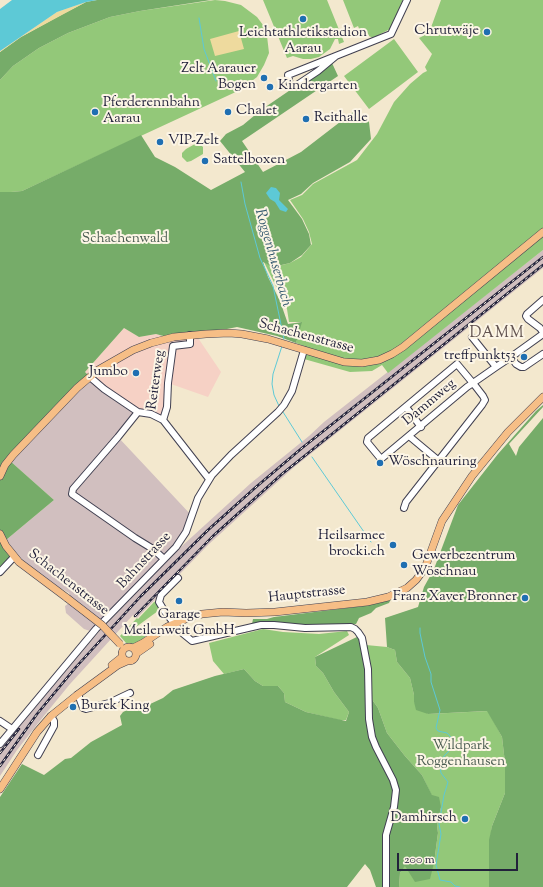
<!DOCTYPE html>
<meta charset="utf-8">
<style>
body{margin:0}
#map{position:relative;width:543px;height:887px;overflow:hidden;background:#f3e8ce;font-family:"Sorts Mill Goudy",serif}
canvas{display:block}
.scale{position:absolute;left:397px;top:853px;width:121px;height:18px;box-sizing:border-box;border:2px solid #22223b;border-top:0;padding-left:5px;font-size:12px;line-height:14px;white-space:nowrap;color:#22223b;-webkit-text-stroke:3px #fcf5e5;paint-order:stroke}
</style>
<div id="map">
<canvas width="543" height="887"></canvas>
<div class="scale">200 m</div>
</div>
<script>
const g = document.querySelector('canvas').getContext('2d');
g.lineJoin = 'round';
function paint(path, color) {
  g.fillStyle = color;
  g.fill(path, 'evenodd');
}
function toPath(rows) {
  const path = new Path2D();
  for (const r of rows) {
    if (r.length === 3) {
      path.moveTo(r[0] + r[2], r[1]);
      path.arc(r[0], r[1], r[2], 0, 2 * Math.PI);
      continue;
    }
    path.moveTo(r[0], r[1]);
    for (let i = 2; i < r.length; i += 2) path.lineTo(r[i], r[i + 1]);
  }
  return path;
}
function trace(path, color, width, dash) {
  g.strokeStyle = color;
  g.lineWidth = width;
  g.lineCap = dash ? 'butt' : 'round';
  g.setLineDash(dash || []);
  g.stroke(path);
}
function label(font, color, halo, rows, align = 'center') {
  g.font = font + ' "Sorts Mill Goudy",serif';
  g.lineWidth = 4;
  g.setLineDash([]);
  g.textBaseline = 'middle';
  g.strokeStyle = halo;
  g.fillStyle = color;
  for (const [text, x, y, turn = 0] of rows) {
    g.save();
    g.translate(x, y);
    g.rotate((+turn || 0) * Math.PI / 180);
    g.textAlign = isNaN(turn) ? turn : align;
    if (halo) g.strokeText(text, 0, 0);
    g.fillText(text, 0, 0);
    g.restore();
  }
}
paint(toPath([
 [124,328,139,337,156,334,167,337,194,332,221,372,208,397,168,383,163,420,142,413,104,389,85,372]
]), '#f6d1c5');
paint(toPath([
 [543,250,543,268,293,468,209,544,137,618,133,615,70,684,43,717,17,750,0,776,0,749,97,634,171,556,251,483,309,436,324,422],
 [90,377,138,412,118,437,192,516,179,543,96,629,90,631,84,629,66,613,65,606,69,603,71,598,69,593,62,589,59,590,21,560,6,540,54,500,9,460]
]), '#d1bfbf');
paint(toPath([
 [215,0,225,1,241,5,257,17,263,25,267,36,269,53,264,65,257,77,240,90,22,191,11,192,0,192,0,80,13,66,39,48,68,33,110,17,140,11],
 [263,0,327,0,344,42,339,44,338,39,335,39,330,49,319,57,311,59,303,59,293,56,287,58],
 [343,0,403,0,390,29,373,38,369,36,366,30,360,31,358,26,354,28],
 [441,0,543,0,543,228,390,353,378,357,357,361,332,357,296,343,301,322,289,322,287,309,264,262,274,267,290,263,301,257,312,244,309,232,303,219,290,200,302,195,313,184,357,160,377,134,394,102,410,84,423,73,427,71,425,67,432,54,419,38,429,33],
 [394,39,418,72,369,109,344,76],
 [195,144,200,144,203,147,203,154,191,161,187,162,182,157,182,153,186,149],
 [543,235,543,250,388,373,382,365,372,371,350,372,304,359,303,358,307,353,344,365,386,360],
 [157,601,162,611,162,613,160,614,158,611,136,627,141,635,146,633,147,635,139,642,134,644,126,643,120,636,137,618,138,619,154,602],
 [263,629,283,632,319,634,347,631,349,635,315,657,316,666,323,673,334,692,349,712,346,720,339,720,306,712,285,702,284,693,278,686,263,686,255,681,244,669,224,674,213,661,209,643],
 [366,645,387,647,395,650,397,662,410,678,414,695,414,702,428,714,488,711,502,737,505,763,505,793,492,826,490,840,489,887,399,887,400,873,405,865,434,863,438,833,437,825,441,807,432,796,422,775,405,756,387,733,378,708,371,698]
]), '#93c879');
paint(toPath([
 [97,0,211,0,140,11,110,17,68,33,39,48,13,66,0,80,0,52,21,37,61,15,86,2],
 [332,63,338,76,242,141,263,172,301,152,353,112,363,115,369,122,371,139,350,162,313,183,301,194,288,200,302,219,309,234,311,245,302,255,290,263,273,267,263,262,268,277,280,301,288,324,302,322,296,343,277,336,237,327,227,329,194,332,167,337,156,334,139,337,124,328,85,372,90,377,9,460,54,500,6,540,14,557,0,572,0,192,11,192,22,191,141,135,155,157,175,167,211,190,245,172,220,141,226,134,243,125,261,110,318,71],
 [543,405,543,407,509,444,516,456,519,447,543,418,543,887,489,887,489,840,492,826,505,793,505,763,502,737,487,711,428,714,416,710,414,702,414,695,410,678,397,662,395,650,387,647,385,618,418,607,424,587,434,569,458,505,498,454,536,411],
 [391,599,389,603,376,608,371,613,359,618,356,624,294,625,266,622,252,624,253,619,267,619,274,617,363,606],
 [359,636,366,645,371,698,378,708,387,733,405,756,422,775,432,795,439,797,441,807,437,825,438,833,434,863,430,879,415,882,405,866,400,873,399,887,376,887,370,870,365,864,347,887,0,887,0,797,22,764,44,775,65,759,71,758,91,742,122,725,120,716,123,712,138,705,148,705,163,698,173,690,215,676,244,669,255,681,263,686,278,686,284,693,285,702,306,712,346,721,349,712,334,692,323,673,316,666,315,657]
]), '#76ac69');
paint(toPath([
 [86,2,21,37,0,52,0,51,57,12],
 [239,31,244,49,215,56,210,39]
]), '#eeda9e');
paint(toPath([
 [12,0,97,0,86,2,57,12,0,51,0,9],
 [271,187,276,188,280,193,279,200,288,209,286,212,280,210,275,202,270,199,266,193]
]), '#5dc9d6');
trace(toPath([
 [199,18,204,49,216,81],
 [241,182,245,204,260,258,273,286,284,339],
 [279,406,274,395,272,384,273,374,282,346],
 [283,412,302,442],
 [312,457,371,542],
 [420,628,420,633,425,657,431,674,431,682,440,710,436,728,438,731,447,733,450,736,452,741,450,750,444,756,440,766,441,773,448,782,444,795,439,824,441,834,436,865,440,880,451,882,455,886,460,887]
]), '#5dc9d6', 1);
const minor = toPath([
 [336,56,318,71,294,87,290,85,288,75,391,34,407,0],
 [543,300,527,314,526,316,528,319,540,328,543,332],
 [472,337,496,367],
 [511,357,516,364,521,367,524,367,543,354],
 [90,377,104,389,138,412,118,437,73,489,72,494,135,538,153,549,164,559],
 [406,407,421,427],
 [138,412,151,414,163,420,209,479],
 [163,420,167,407,168,383,173,346,190,344,190,335],
 [409,436,439,461],
 [404,508,406,502,482,405,485,400,483,396,473,383,472,382,457,364,368,438,367,442,381,459,467,387,473,383,496,367,511,357,543,334],
 [0,572,14,557],
 [178,578,161,595,159,602,165,612,181,632,192,641,261,625,274,625,305,628,351,627,355,629,358,632,362,638,368,669,369,719,372,737,376,747,393,780,396,790,394,807,386,835,386,887],
 [77,695,79,697,83,708,86,709,109,703,130,693],
 [0,721,12,729],
 [0,744,96,629,176,547,186,532,198,498,212,475,231,455,278,412,284,405,292,391,304,350],
 [38,755,54,726,54,721,51,716]
]);
const major = toPath([
 [0,476,5,465,13,455,77,388,98,370,133,350,151,343,174,337,206,334,229,333,242,334,268,339,344,362,362,363,379,360,392,354,403,347,543,232],
 [0,534,6,546,19,562,67,598],
 [129,654,7],
 [133,648,143,643,167,627,190,617,202,614,223,612,246,613,275,612,367,602,388,597,407,588,416,580,425,568,442,521,472,476,508,432,543,397],
 [137,653,150,644],
 [112,665,122,657],
 [0,789,37,732,51,716,77,695,118,665,127,661]
]);
trace(minor, '#414051', 8);
trace(major, '#414051', 8);
trace(minor, '#fff', 6);
trace(major, '#f6be86', 7);
const rail = toPath([
 [135,616,213,536,282,474,543,265],
 [0,753,19,729],
 [0,766,37,714,76,667,141,596,208,530,256,487,302,448,543,257]
]);
trace(rail, '#22223b', 2.5);
trace(rail, '#fcf5e5', 1, [3]);
const majorBridge = toPath([
 [67,598,102,625,120,644]
]);
trace(majorBridge, '#414051', 8, []);
trace(majorBridge, '#f6be86', 7);
for (const [x, y, r, color] of [
 [303,19,4,"#1f6fb2"],
 [487,32,4,"#1f6fb2"],
 [264,78,4,"#1f6fb2"],
 [270,87,4,"#1f6fb2"],
 [95,112,4,"#1f6fb2"],
 [228,112,4,"#1f6fb2"],
 [306,119,4,"#1f6fb2"],
 [160,142,4,"#1f6fb2"],
 [205,161,4,"#1f6fb2"],
 [524,357,4,"#1f6fb2"],
 [136,373,4,"#1f6fb2"],
 [380,463,4,"#1f6fb2"],
 [393,545,4,"#1f6fb2"],
 [404,565,4,"#1f6fb2"],
 [525,598,4,"#1f6fb2"],
 [179,601,4,"#1f6fb2"],
 [73,707,4,"#1f6fb2"],
 [465,819,4,"#1f6fb2"]
]) {
  const dot = new Path2D();
  dot.arc(x, y, r, 0, 2 * Math.PI);
  g.fillStyle = color;
  g.fill(dot);
  trace(dot, '#fcf5e5', 1.5);
}
label('14px', '#22223b', '#fcf5e5', [
 ["Chrutwäje",479,32,"right"],
 ["Leichtathletikstadion",303,34,"center"],
 ["Aarau",303,50,"center"],
 ["Zelt Aarauer",256,70,"right"],
 ["Bogen",256,86,"right"],
 ["Kindergarten",278,87],
 ["Pferderennbahn",103,104],
 ["Aarau",103,120],
 ["Chalet",236,112],
 ["Reithalle",314,119],
 ["VIP-Zelt",168,142],
 ["Sattelboxen",213,161],
 ["treffpunkt53",516,357,"right"],
 ["Jumbo",128,373,"right"],
 ["Wöschnauring",388,463],
 ["Heilsarmee",385,537,"right"],
 ["brocki.ch",385,553,"right"],
 ["Gewerbezentrum",412,557],
 ["Wöschnau",412,573],
 ["Franz Xaver Bronner",517,598,"right"],
 ["Garage",179,616,"center"],
 ["Meilenweit GmbH",179,632,"center"],
 ["Burek King",81,707],
 ["Damhirsch",457,819,"right"]
], 'left');
label('14px', '#4a5c51', '#fcf5e5', [
 ["Schachenwald",125,240],
 ["Wildpark",461,747],
 ["Roggenhausen",461,763]
]);
label('14px', '#22223b', '#fcf5e5', [
 ["Schachenstrasse",306,337,15],
 ["Reiterweg",157,380,-82],
 ["Dammweg",430,403,-40],
 ["Bahnstrasse",145,561,-47],
 ["Schachenstrasse",68,583,38],
 ["Hauptstrasse",307,595,-6]
]);
label('italic 15px', '#375c71', '#fcf5e5', [
 ["Roggenhuserbach",272,258,74]
]);
g.letterSpacing = '1px';
label('15px', '#625350', '#fcf5e5', [
 ["DAMM",497,334]
]);
g.letterSpacing = '0px';
</script>
